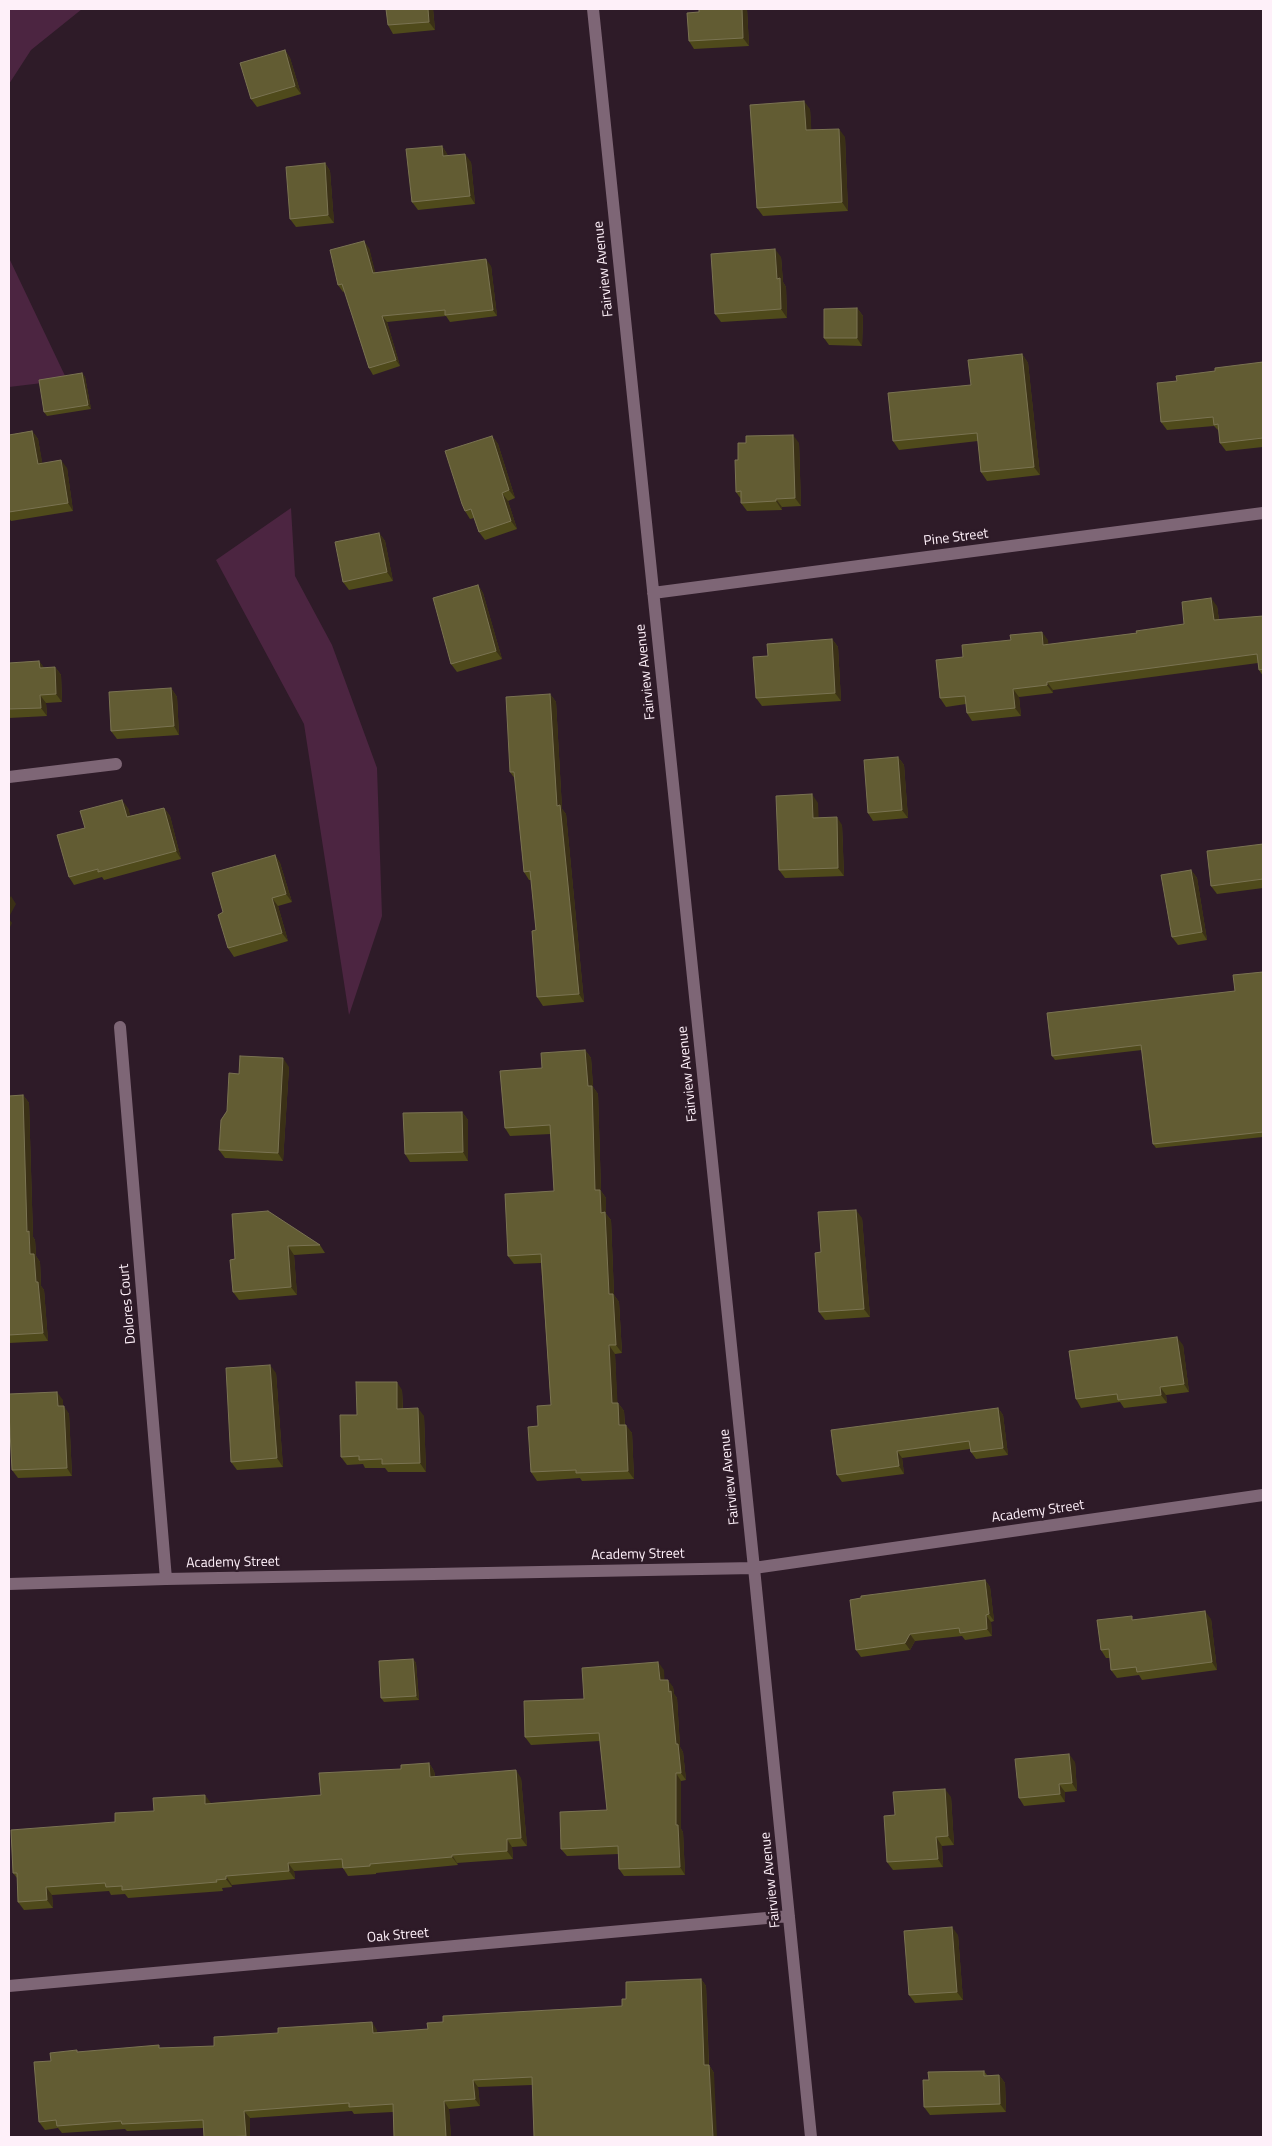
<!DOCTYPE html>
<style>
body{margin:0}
#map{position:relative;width:1272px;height:2146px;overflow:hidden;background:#2e1b28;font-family:"Titillium Web",sans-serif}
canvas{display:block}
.frame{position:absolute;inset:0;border:10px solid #fef0f9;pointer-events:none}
</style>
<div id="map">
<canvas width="1272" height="2146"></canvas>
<div class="frame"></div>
</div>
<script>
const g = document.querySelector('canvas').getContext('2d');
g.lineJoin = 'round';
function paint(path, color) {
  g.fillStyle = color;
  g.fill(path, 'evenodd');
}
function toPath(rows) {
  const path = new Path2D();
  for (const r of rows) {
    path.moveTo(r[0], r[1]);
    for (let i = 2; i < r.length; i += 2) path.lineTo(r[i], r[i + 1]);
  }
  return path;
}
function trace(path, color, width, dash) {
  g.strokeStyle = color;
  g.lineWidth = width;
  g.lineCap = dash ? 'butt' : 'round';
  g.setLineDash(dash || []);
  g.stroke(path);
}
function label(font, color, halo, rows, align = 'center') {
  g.font = font + ' "Titillium Web",sans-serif';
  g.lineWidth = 5;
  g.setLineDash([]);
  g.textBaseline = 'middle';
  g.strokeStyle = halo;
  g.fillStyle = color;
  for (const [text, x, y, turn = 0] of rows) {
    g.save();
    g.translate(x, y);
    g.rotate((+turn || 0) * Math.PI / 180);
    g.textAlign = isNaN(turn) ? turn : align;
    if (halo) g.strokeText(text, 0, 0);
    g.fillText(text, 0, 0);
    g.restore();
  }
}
paint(toPath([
 [9,9,82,9,31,50,9,84],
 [9,258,67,380,9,387],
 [291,508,295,576,332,645,377,768,382,916,349,1015,304,724,216,560]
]), '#4c2541');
trace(toPath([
 [9,777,116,764]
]), '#7e6676', 12);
trace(toPath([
 [593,9,754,1568,811,2137],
 [653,593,1263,513],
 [120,1027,166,1579],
 [9,1584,166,1579,754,1568,1263,1495],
 [9,1986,789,1916]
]), '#7e6676', 12);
paint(toPath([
 [433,9,435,30,393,34,388,25],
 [699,9,747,9,749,46,694,49,689,41,699,12],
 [285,50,290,58,301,94,257,107,251,99],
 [810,109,811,130,845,137,848,211,763,216,757,208],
 [442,146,447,154,448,156,471,162,475,204,418,210,412,202],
 [325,163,330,171,334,223,296,227,290,219],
 [369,248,375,273,491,266,497,316,450,322,446,316,387,322,400,366,373,375,369,368,345,291,343,292,338,285],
 [781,257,783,282,786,287,787,318,721,322,715,314],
 [857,308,863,316,862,346,829,345,824,338],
 [1022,354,1028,363,1040,475,987,481,981,472,978,441,899,450,893,441,971,385],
 [1263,362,1263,447,1226,451,1220,443,1219,431,1214,426,1167,430,1161,422,1177,381,1215,371],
 [82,373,85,377,91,409,47,416,44,412],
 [32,431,38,439,42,463,67,468,73,511,11,521,9,518,9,435],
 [492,436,498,444,515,498,508,501,517,529,485,540,479,532,474,518,470,519,465,511],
 [799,443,801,506,782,507,782,510,747,511,741,503,741,499,736,492,738,460],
 [379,533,385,541,393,581,349,590,343,582],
 [478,585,483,593,502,659,457,672,451,664],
 [1217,606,1219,620,1263,616,1263,676,1259,670,1258,663,1053,690,1053,693,1019,697,1021,716,972,721,967,713,966,704,946,707,940,698,963,657,1048,640,1048,645,1137,633,1184,624],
 [832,639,838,647,841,701,762,706,756,698,768,656],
 [39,661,44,668,55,667,61,675,62,702,46,703,47,716,9,718,9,663],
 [171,688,177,697,179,735,117,739,111,731],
 [550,694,556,702,562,809,566,814,584,1002,543,1006,537,997,536,930,531,880,529,880,524,872,515,779,510,772],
 [898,757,904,765,908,818,873,821,868,813],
 [818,803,818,818,842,825,844,876,785,878,779,870],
 [128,808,130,816,164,808,170,816,181,859,104,880,102,877,74,885,69,877,85,828],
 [1263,844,1263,888,1217,894,1211,886],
 [275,855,280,863,292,902,278,906,288,941,234,957,228,948,223,912],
 [1191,870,1197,878,1207,940,1178,945,1172,937],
 [1263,972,1263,1137,1156,1148,1153,1144,1142,1050,1055,1060,1052,1056,1235,991],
 [585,1050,591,1058,593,1087,598,1094,601,1191,606,1198,606,1214,611,1220,614,1295,619,1302,622,1353,615,1354,617,1403,618,1403,624,1411,625,1425,632,1433,634,1479,582,1481,580,1478,537,1481,531,1472,538,1426,551,1405,541,1263,514,1264,508,1256,554,1191,551,1134,510,1136,505,1128],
 [289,1067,283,1161,225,1158,219,1150,227,1111,239,1074],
 [23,1095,29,1103,33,1237,35,1240,36,1256,40,1262,41,1286,44,1290,48,1341,9,1343,9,1096],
 [462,1112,468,1120,468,1161,410,1162,405,1154],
 [232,1214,320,1245,325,1253,294,1255,297,1295,239,1300,233,1292,235,1259],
 [862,1218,870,1317,825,1320,819,1312,821,1252],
 [1183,1345,1189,1392,1166,1395,1167,1403,1124,1408,1120,1402,1081,1408,1076,1399],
 [276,1373,283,1467,237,1470,231,1462],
 [402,1390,403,1409,424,1416,426,1472,388,1472,385,1468,365,1468,363,1464,347,1465,341,1457,357,1415],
 [63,1400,63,1406,69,1414,72,1476,18,1478,12,1470],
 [998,1408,1003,1415,1008,1455,976,1459,971,1452,970,1449,902,1458,904,1474,842,1482,837,1475],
 [985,1580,990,1587,994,1621,991,1622,992,1636,965,1640,962,1636,915,1641,910,1650,861,1657,856,1650],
 [1135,1619,1211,1619,1217,1670,1142,1680,1139,1675,1117,1678,1111,1670,1110,1658,1106,1658,1101,1650],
 [413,1659,416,1663,419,1700,384,1702,381,1698],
 [664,1670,664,1680,673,1687,674,1694,677,1698,680,1747,683,1752,686,1780,681,1781,681,1829,683,1832,685,1875,624,1876,619,1869,619,1854,567,1856,561,1849,607,1810,600,1741,531,1745,525,1737,584,1699],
 [1075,1762,1077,1791,1065,1792,1065,1802,1024,1806,1019,1798],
 [429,1763,434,1771,435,1776,521,1778,527,1846,512,1847,513,1859,457,1863,458,1865,376,1873,376,1874,348,1876,343,1868,294,1871,295,1879,232,1885,232,1887,222,1888,223,1891,128,1898,125,1894,111,1895,109,1891,52,1895,53,1908,24,1910,18,1902,17,1878,13,1873,115,1822,154,1811,211,1803,321,1795,401,1769],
 [951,1797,954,1845,942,1846,943,1867,893,1870,887,1862,895,1815],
 [958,1935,963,2000,915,2003,909,1995],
 [701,1979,706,1986,709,2065,714,2073,532,2085,478,2087,480,2106,449,2109,451,2137,394,2137,393,2112,354,2114,352,2111,250,2118,250,2137,204,2137,203,2128,127,2131,125,2129,62,2133,58,2128,45,2130,39,2122,51,2061,161,2048,214,2046,377,2030,377,2033,428,2029,622,2006,626,1999],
 [984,2071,987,2075,999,2075,1005,2083,1006,2112,930,2115,924,2107,929,2080]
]), '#4f4a1b');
paint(toPath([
 [428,9,433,9,435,30,429,22],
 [742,9,747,9,749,46,743,38],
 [285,50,290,58,301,94,295,86],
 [804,101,810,109,812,139,806,130],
 [839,129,845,137,848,211,842,202],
 [442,146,447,154,449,164,443,156],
 [465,154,471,162,475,204,470,196],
 [325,163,330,171,334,223,328,215],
 [364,241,369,248,377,279,373,273],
 [775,249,781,257,783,282,786,287,787,318,781,309,777,279],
 [486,259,491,266,497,316,493,310],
 [857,308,863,316,862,346,857,338],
 [382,316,387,322,400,366,396,360],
 [1022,354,1028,363,1040,475,1034,467],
 [82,373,85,377,91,409,88,405],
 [32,431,38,439,44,472,38,464],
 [793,435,799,443,801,506,795,498],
 [492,436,498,444,515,498,509,490],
 [61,460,67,468,73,511,68,503],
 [502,493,508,501,517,529,511,521],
 [776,499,782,507,782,510,776,501],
 [379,533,385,541,393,581,387,572],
 [478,585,483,593,502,659,496,651],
 [1211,598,1217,606,1220,628,1214,620],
 [1042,632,1048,640,1049,653,1043,645],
 [832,639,838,647,841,701,835,693],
 [39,661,45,669,40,668],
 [55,667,61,675,62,702,56,694],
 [1047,682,1053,690,1053,693,1047,685],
 [171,688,177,697,179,735,174,726],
 [1013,689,1019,697,1021,716,1015,708],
 [550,694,556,702,562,809,566,814,584,1002,579,994,557,806],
 [40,695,46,703,47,716,41,708],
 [898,757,904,765,908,818,902,810],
 [812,794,818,803,819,826,813,818],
 [122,800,128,808,133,825,127,817],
 [164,808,170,816,181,859,176,851],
 [837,817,842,825,844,876,838,868],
 [275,855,280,863,292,902,286,894],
 [1191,870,1197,878,1207,940,1202,932],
 [11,896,16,904,9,917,9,899],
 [272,898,278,906,288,941,282,933],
 [9,919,12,923,9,929],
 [585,1050,591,1058,593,1087,598,1094,601,1191,606,1198,606,1214,611,1220,614,1295,619,1302,622,1353,616,1345,609,1294,601,1213,595,1190],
 [283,1058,289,1067,283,1161,278,1153],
 [23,1095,29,1103,33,1237,35,1240,36,1256,40,1262,41,1286,44,1290,48,1341,43,1333,36,1282,30,1254,27,1232],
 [462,1112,468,1120,468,1161,463,1152],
 [856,1210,862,1218,870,1317,864,1309],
 [288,1246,294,1255,297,1295,291,1287],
 [1177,1337,1183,1345,1189,1392,1184,1384],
 [609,1345,615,1354,618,1411,612,1403],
 [270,1365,276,1373,283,1467,277,1458],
 [397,1382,402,1390,403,1417,397,1409],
 [1160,1387,1166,1395,1167,1403,1161,1395],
 [57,1392,63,1400,63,1414,58,1406],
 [618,1403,624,1411,625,1434,619,1425],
 [64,1406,69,1414,72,1476,67,1468],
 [418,1408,424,1416,426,1472,420,1463],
 [998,1408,1003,1415,1008,1455,1003,1448],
 [626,1425,632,1433,634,1479,628,1471],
 [897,1451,902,1458,904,1474,899,1466],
 [985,1580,990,1587,994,1621,989,1614],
 [1205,1611,1211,1619,1217,1670,1212,1662],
 [986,1615,991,1622,992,1636,987,1629],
 [910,1634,915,1641,910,1650,905,1643],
 [413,1659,416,1663,419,1700,416,1696],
 [658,1662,664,1670,665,1688,660,1680],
 [668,1680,673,1687,674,1694,677,1698,680,1747,683,1752,686,1780,681,1773,676,1744],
 [1069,1754,1075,1762,1077,1791,1072,1783],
 [429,1763,434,1771,436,1785,430,1777],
 [516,1770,521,1778,527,1846,521,1838],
 [676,1773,681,1781,681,1829,683,1832,685,1875,680,1867,676,1825],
 [1059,1784,1065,1792,1065,1802,1060,1794],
 [945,1789,951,1797,954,1845,948,1836],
 [205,1795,211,1803,205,1804],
 [936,1837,942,1846,943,1867,938,1859],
 [507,1839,512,1847,513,1859,507,1851],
 [452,1855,457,1863,458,1865,452,1857],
 [288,1863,294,1871,295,1879,289,1871],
 [226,1876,232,1885,232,1887,226,1879],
 [46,1887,52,1895,53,1908,47,1900],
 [952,1927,958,1935,963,2000,957,1992],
 [701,1979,706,1986,709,2073,704,2065],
 [372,2022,377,2030,378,2041,373,2033],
 [709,2065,714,2073,717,2137,713,2137],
 [999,2075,1005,2083,1006,2112,1000,2104],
 [473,2080,478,2087,480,2106,475,2099],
 [444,2101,449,2109,451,2137,446,2137],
 [244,2111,250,2118,250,2137,247,2137,246,2136]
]), '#3a3016');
const building = toPath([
 [386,9,428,9,429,22,388,25,386,9],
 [699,9,742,9,743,38,689,41,687,13,699,12,699,9],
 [285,50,295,86,251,99,240,63,285,50],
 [804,101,806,130,839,129,842,202,757,208,750,105,804,101],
 [442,146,443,156,465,154,470,196,412,202,406,149,442,146],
 [325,163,328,215,290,219,286,167,325,163],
 [364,241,373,273,486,259,493,310,445,315,445,310,382,316,396,360,369,368,342,284,338,285,330,250,364,241],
 [775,249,777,279,780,278,781,309,715,314,711,254,775,249],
 [857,308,857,338,824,338,824,309,857,308],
 [1022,354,1034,467,981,472,977,433,893,441,888,393,971,385,968,360,1022,354],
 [1263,362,1263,438,1220,443,1218,424,1214,425,1213,417,1161,422,1157,383,1177,381,1176,376,1215,371,1215,368,1263,362],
 [82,373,88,405,44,412,39,380,82,373],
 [32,431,38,464,61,460,68,503,9,512,9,435,32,431],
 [793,435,795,498,776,499,776,501,741,503,741,491,736,492,735,460,738,460,738,443,746,443,746,436,793,435],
 [492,436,509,490,502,493,511,521,479,532,471,509,465,511,462,504,445,451,492,436],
 [379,533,387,572,343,582,335,542,379,533],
 [478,585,496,651,451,664,433,598,478,585],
 [1211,598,1214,620,1263,616,1263,669,1259,670,1257,654,1047,682,1047,685,1013,689,1015,708,967,713,965,696,940,698,936,660,963,657,962,645,1011,640,1010,635,1042,632,1043,645,1137,633,1136,631,1184,624,1182,602,1211,598],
 [832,639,835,693,756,698,753,657,768,656,767,644,832,639],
 [39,661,40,668,55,667,56,694,40,695,41,708,9,709,9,663,39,661],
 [171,688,174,726,111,731,109,692,171,688],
 [550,694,557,806,560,805,579,994,537,997,532,931,536,930,530,871,524,872,514,772,510,772,506,697,550,694],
 [898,757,902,810,868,813,864,760,898,757],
 [812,794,813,818,837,817,838,868,779,870,776,796,812,794],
 [122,800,127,817,164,808,176,851,98,872,98,869,69,877,57,835,85,828,80,811,122,800],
 [1263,844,1263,879,1211,886,1207,851,1263,844],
 [275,855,286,894,272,898,282,933,228,948,218,915,223,912,212,873,275,855],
 [1191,870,1202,932,1172,937,1161,875,1191,870],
 [1263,972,1263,1132,1153,1144,1141,1045,1052,1056,1047,1013,1235,991,1233,975,1263,972],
 [585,1050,588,1086,592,1086,595,1190,600,1190,601,1213,605,1212,609,1294,613,1294,616,1345,609,1345,612,1403,618,1403,619,1425,626,1425,628,1471,576,1473,576,1470,531,1472,528,1427,538,1426,537,1406,551,1405,541,1254,508,1256,505,1194,554,1191,550,1125,505,1128,500,1071,542,1068,541,1053,585,1050],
 [240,1056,283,1058,278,1153,219,1150,221,1120,227,1111,229,1073,239,1074,240,1056],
 [23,1095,27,1232,29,1231,30,1254,34,1254,36,1282,38,1282,43,1333,9,1335,9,1096,23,1095],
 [462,1112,463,1152,405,1154,403,1113,462,1112],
 [856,1210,864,1309,819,1312,815,1253,821,1252,818,1212,856,1210],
 [268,1211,320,1245,288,1246,291,1287,233,1292,230,1260,235,1259,232,1214,268,1211],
 [1177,1337,1184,1384,1160,1387,1161,1395,1118,1400,1117,1394,1076,1399,1069,1351,1177,1337],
 [270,1365,277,1458,231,1462,226,1368,270,1365],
 [356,1382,397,1382,397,1409,418,1408,420,1463,382,1464,382,1459,359,1460,359,1456,341,1457,340,1415,357,1415,356,1382],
 [57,1392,58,1406,64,1406,67,1468,12,1470,9,1412,9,1394,57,1392],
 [998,1408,1003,1448,971,1452,969,1441,897,1451,899,1466,837,1475,831,1430,998,1408],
 [985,1580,989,1614,986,1615,987,1629,960,1633,959,1628,910,1634,905,1643,856,1650,850,1600,861,1598,861,1596,985,1580],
 [1205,1611,1212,1662,1137,1672,1136,1667,1111,1670,1109,1649,1101,1650,1097,1620,1132,1616,1132,1620,1205,1611],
 [413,1659,416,1696,381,1698,379,1661,413,1659],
 [658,1662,660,1680,668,1680,669,1692,671,1691,676,1744,678,1744,681,1773,676,1773,676,1825,678,1825,680,1867,619,1869,618,1846,561,1849,560,1812,607,1810,599,1733,525,1737,524,1701,584,1699,582,1668,658,1662],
 [1069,1754,1072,1783,1059,1784,1060,1794,1019,1798,1015,1759,1069,1754],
 [429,1763,430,1777,516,1770,521,1838,507,1839,507,1851,452,1855,452,1857,370,1864,370,1866,343,1868,342,1859,288,1863,289,1871,226,1876,226,1879,216,1880,217,1882,122,1890,122,1886,106,1887,105,1883,46,1887,47,1900,18,1902,17,1873,13,1873,11,1830,115,1822,115,1813,154,1811,153,1798,205,1795,205,1804,321,1795,319,1773,401,1769,401,1765,429,1763],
 [945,1789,948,1836,936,1837,938,1859,887,1862,884,1816,895,1815,893,1792,945,1789],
 [952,1927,957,1992,909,1995,904,1931,952,1927],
 [701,1979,704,2065,709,2065,713,2137,534,2137,532,2077,473,2080,475,2099,444,2101,446,2137,394,2137,393,2104,349,2107,349,2103,244,2111,246,2136,224,2137,204,2137,203,2120,122,2124,121,2121,57,2126,56,2120,39,2122,34,2062,51,2061,50,2053,77,2050,77,2052,159,2045,159,2048,214,2046,214,2037,278,2033,278,2028,372,2022,373,2033,428,2029,427,2023,443,2022,443,2016,622,2006,622,1999,626,1999,626,1982,701,1979],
 [984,2071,984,2076,999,2075,1000,2104,924,2107,923,2080,929,2080,928,2072,984,2071]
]);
paint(building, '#625c33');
trace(building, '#7a7352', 1);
label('14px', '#fef0f9', '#2e1b28', [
 ["Fairview Avenue",604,269,-96],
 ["Pine Street",956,538,-7],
 ["Fairview Avenue",646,672,-96],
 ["Fairview Avenue",688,1074,-96],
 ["Dolores Court",128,1304,-95],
 ["Fairview Avenue",730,1477,-96],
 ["Academy Street",1038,1512,-8],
 ["Academy Street",638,1555,-1],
 ["Academy Street",233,1563,-1],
 ["Fairview Avenue",771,1880,-96],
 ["Oak Street",398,1936,-5]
]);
</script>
